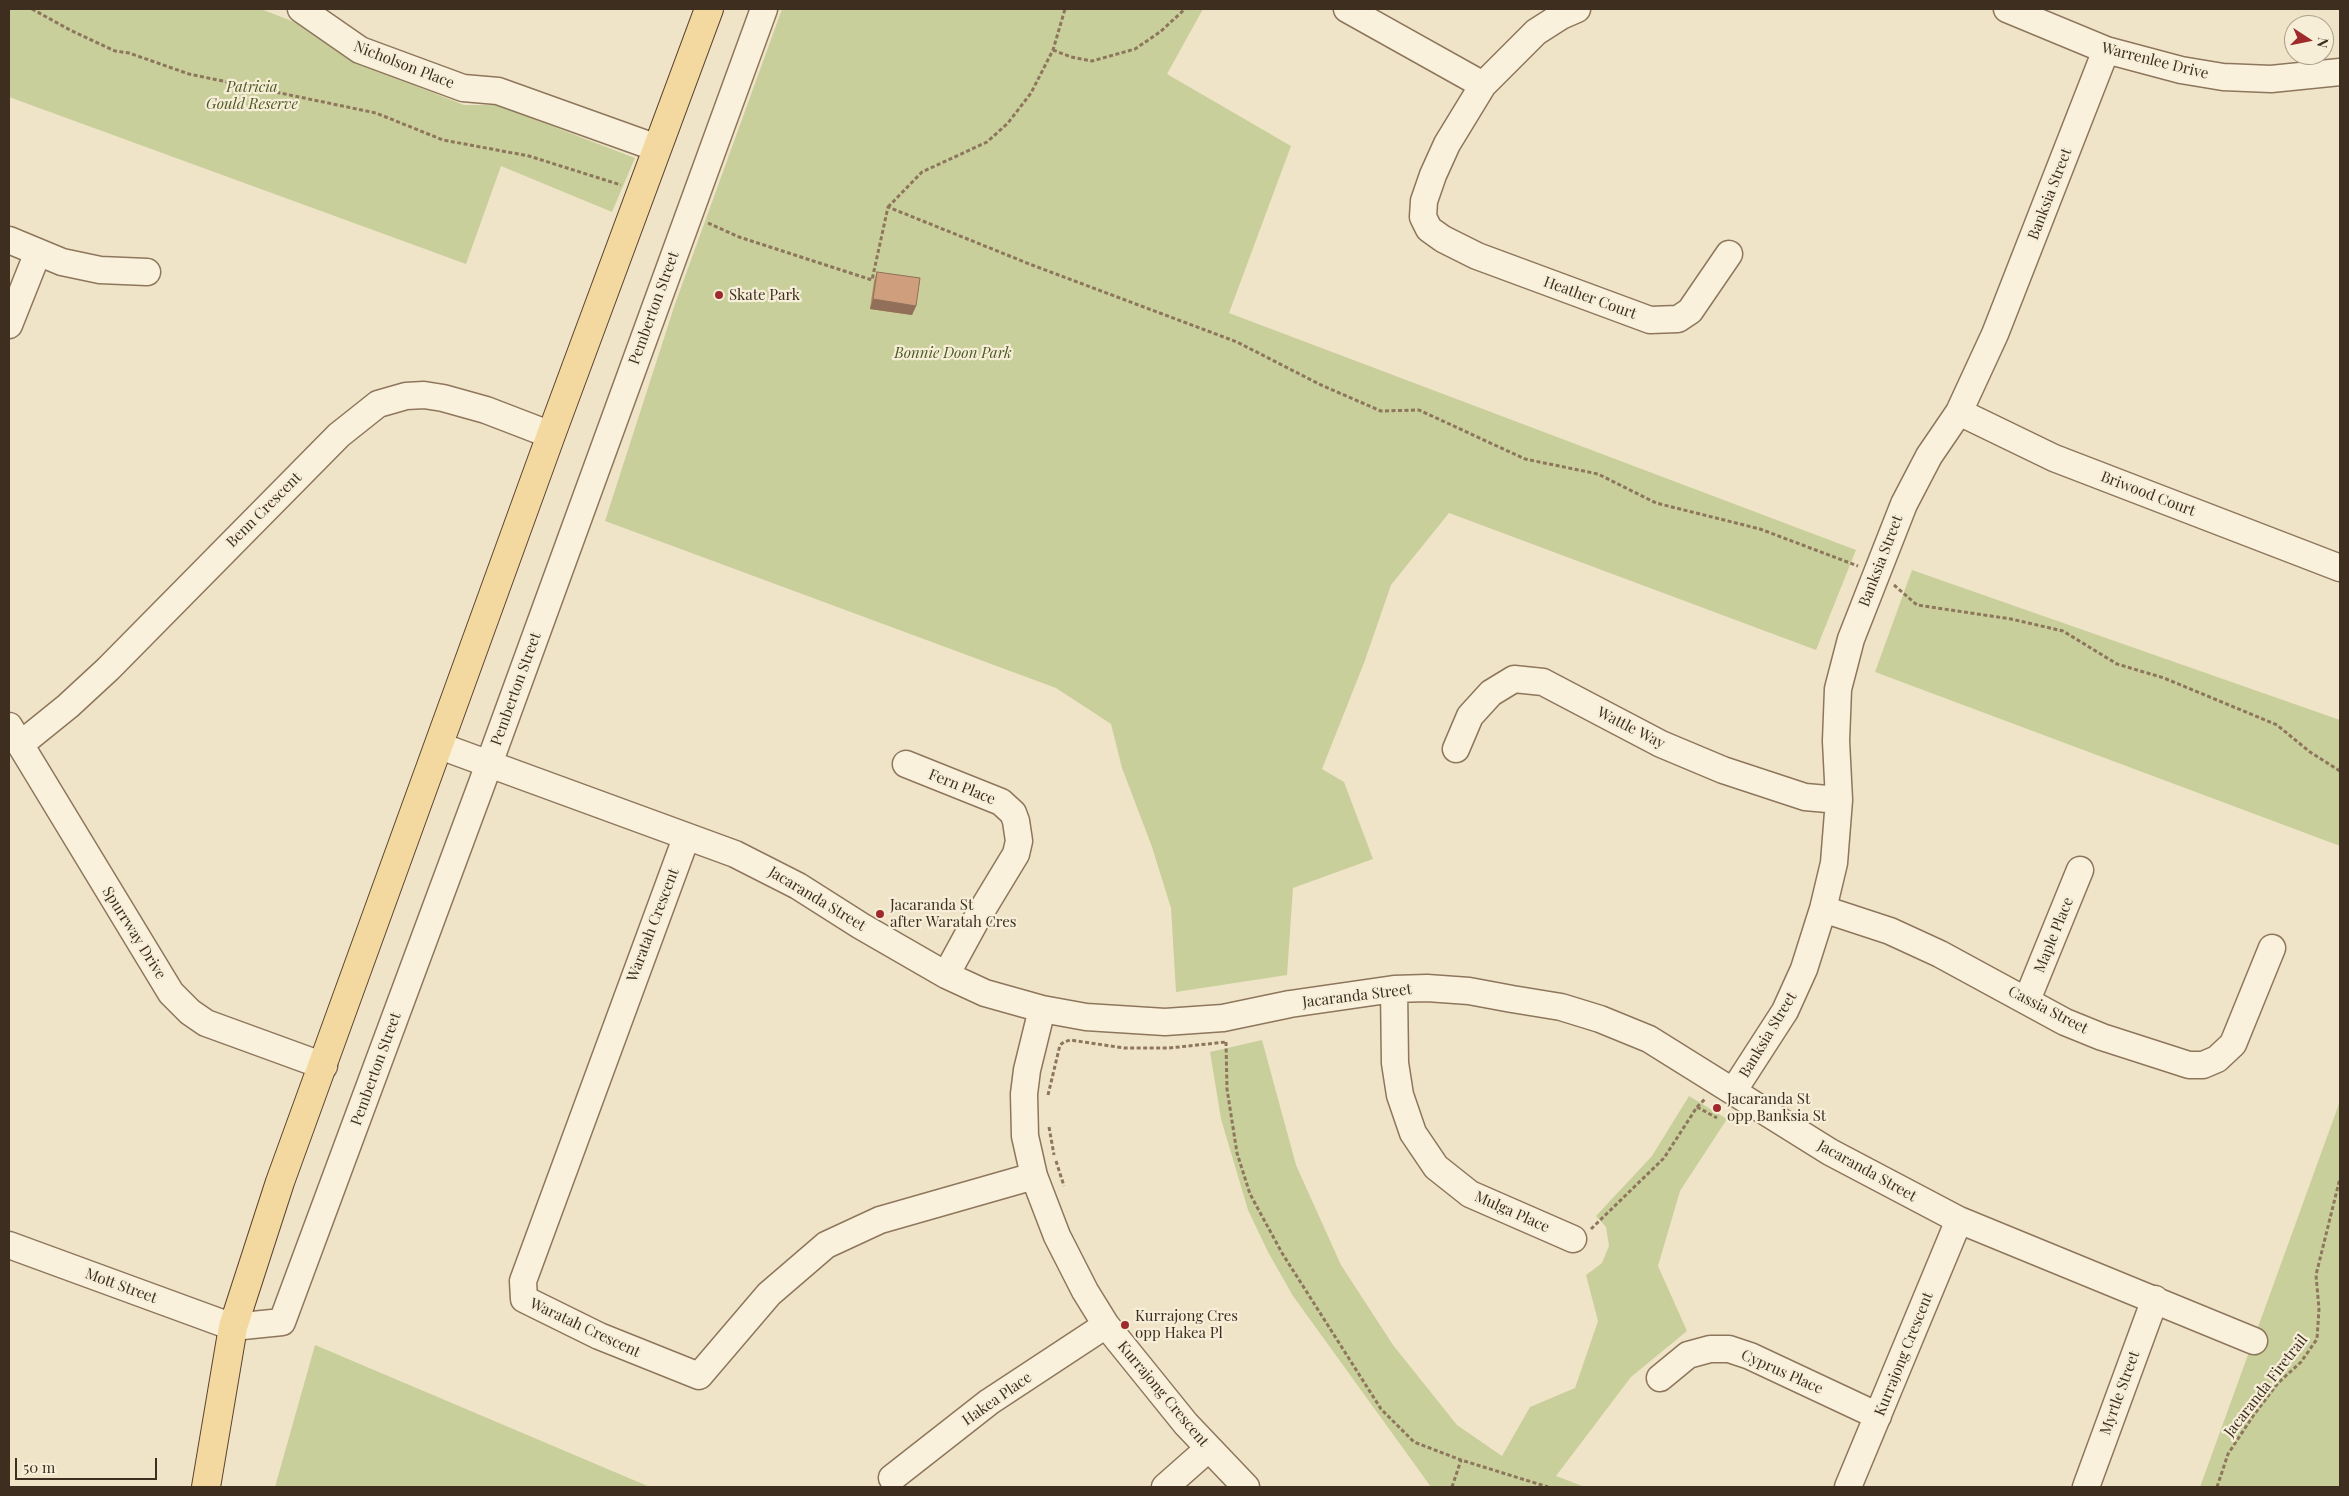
<!DOCTYPE html>
<style>
body{margin:0}
#map{position:relative;width:2349px;height:1496px;overflow:hidden;background:#f0e4c8;font-family:"Playfair Display",serif}
canvas{display:block}
.frame{position:absolute;inset:0;border:10px solid #3d2e20;pointer-events:none}
.north{position:absolute;left:2284px;top:15px;width:50px;height:50px;box-sizing:border-box;background:#f7eed8;border:1px solid #ada18e;border-radius:50%;rotate:101deg;font-size:14px;font-weight:700;line-height:20px;text-align:center;color:#3d2e20}
.north::after{content:'';display:block;margin:auto;width:18px;height:22px;background:#9e2a2b;clip-path:polygon(50% 0,100% 100%,50% 72%,0 100%)}
.scale{position:absolute;left:15px;top:1458px;width:142px;height:22px;box-sizing:border-box;border:2px solid #3d2e20;border-top:0;padding-left:6px;font-size:15px;line-height:18px;white-space:nowrap;color:#3d2e20;-webkit-text-stroke:4px #f7eed8;paint-order:stroke}
</style>
<div id="map">
<canvas width="2349" height="1496"></canvas>
<div class="frame"></div>
<div class="north">N</div>
<div class="scale">50 m</div>
</div>
<script>
const g = document.querySelector('canvas').getContext('2d');
g.lineJoin = 'round';
function paint(path, color) {
  g.fillStyle = color;
  g.fill(path, 'evenodd');
}
function toPath(rows) {
  const path = new Path2D();
  for (const r of rows) {
    path.moveTo(r[0], r[1]);
    for (let i = 2; i < r.length; i += 2) path.lineTo(r[i], r[i + 1]);
  }
  return path;
}
function trace(path, color, width, dash) {
  g.strokeStyle = color;
  g.lineWidth = width;
  g.lineCap = dash ? 'butt' : 'round';
  g.setLineDash(dash || []);
  g.stroke(path);
}
function label(font, color, halo, rows, align = 'center') {
  g.font = font + ' "Playfair Display",serif';
  g.lineWidth = 4.5;
  g.setLineDash([]);
  g.textBaseline = 'middle';
  g.strokeStyle = halo;
  g.fillStyle = color;
  for (const [text, x, y, turn = 0] of rows) {
    g.save();
    g.translate(x, y);
    g.rotate((+turn || 0) * Math.PI / 180);
    g.textAlign = isNaN(turn) ? turn : align;
    if (halo) g.strokeText(text, 0, 0);
    g.fillText(text, 0, 0);
    g.restore();
  }
}
paint(toPath([
 [9,9,261,9,320,32,363,65,464,105,497,105,635,158,612,212,501,166,466,264,9,97],
 [782,9,1203,9,1167,74,1291,146,1229,313,1856,550,1816,650,1449,513,1391,585,1364,663,1322,769,1344,782,1373,859,1293,888,1287,975,1176,992,1171,908,1152,847,1122,768,1111,724,1056,688,605,521,675,304],
 [1912,570,2340,720,2340,846,1875,672],
 [1262,1040,1296,1165,1341,1265,1393,1345,1457,1425,1502,1456,1530,1407,1575,1388,1598,1321,1586,1275,1602,1263,1609,1246,1606,1227,1596,1216,1652,1156,1689,1096,1727,1119,1680,1191,1658,1266,1687,1331,1631,1377,1556,1476,1585,1487,1431,1487,1293,1296,1268,1252,1248,1210,1221,1119,1210,1052],
 [2340,1101,2340,1487,2200,1487],
 [315,1345,650,1487,275,1487]
]), '#c9cf9b');
const minor = toPath([
 [301,9,360,50,463,88,498,91,657,148],
 [1347,9,1483,85],
 [1577,9,1561,16,1536,32,1483,85,1447,144,1433,175,1424,201,1423,217,1429,229,1443,239,1477,256,1650,320,1678,319,1690,311,1729,254],
 [2007,9,2106,50,2181,70,2223,77,2271,79,2340,72],
 [9,240,62,262,100,270,147,272],
 [9,325,38,252],
 [1959,412,2054,458,2340,568],
 [9,726,171,993,190,1012,206,1023,324,1066],
 [21,744,68,706,108,669,339,435,378,404,406,396,424,395,443,398,486,410,551,435],
 [440,746,735,854,798,886,861,926,946,975,985,993,1042,1009,1086,1017,1165,1022,1223,1018,1290,1004,1394,989,1427,988,1469,991,1512,999,1561,1007,1600,1019,1649,1039,1830,1152,1959,1220,2254,1341],
 [1456,749,1470,716,1491,693,1514,679,1543,682,1661,744,1723,770,1805,797,1839,800],
 [906,764,1001,802,1013,813,1016,821,1019,841,1016,854,976,920,946,975],
 [686,838,523,1281,524,1299,599,1336,699,1376,769,1294,826,1245,880,1220,1034,1176],
 [1823,909,1890,931,1940,954,2065,1022,2102,1037,2189,1065,2203,1065,2217,1059,2233,1044,2272,948],
 [1394,989,1395,1063,1400,1095,1413,1133,1436,1167,1470,1194,1573,1239],
 [2027,1000,2080,870],
 [1042,1009,1027,1070,1024,1094,1025,1136,1034,1176,1057,1236,1085,1291,1106,1325,1186,1424,1246,1487],
 [1734,1090,1785,1011,1804,969,1823,909,1834,863,1839,800,1836,741,1838,689,1851,639,1904,504,1929,456,1959,412,1995,334,2106,50],
 [9,1245,233,1327,282,1322,482,783,764,9],
 [1660,1378,1688,1355,1710,1349,1729,1349,1750,1356,1878,1416],
 [892,1478,989,1402,1106,1325],
 [1165,1487,1208,1449],
 [1848,1487,1959,1220],
 [2086,1487,2155,1299]
]);
const major = toPath([
 [206,1487,233,1327,280,1182,551,435,709,9]
]);
trace(minor, '#8d765c', 29);
trace(major, '#5b4430', 30);
trace(toPath([
 [32,9,70,30,115,51,129,53,189,74,376,113,443,140,529,156,621,185],
 [1053,50,1071,57,1092,61,1135,49,1160,32,1185,9],
 [888,207,922,172,987,142,1008,123,1031,93,1053,50,1065,9],
 [708,223,739,237,872,280,888,207,1032,265,1237,342,1321,385,1381,411,1419,410,1525,459,1598,474,1656,503,1760,529,1858,566],
 [1894,585,1917,605,2011,619,2063,631,2117,664,2164,678,2277,725,2310,752,2340,771],
 [1226,1042,1227,1089,1237,1153,1250,1194,1282,1253,1381,1409,1414,1442,1461,1460,1548,1487],
 [1048,1095,1060,1045,1064,1042,1070,1040,1124,1048,1169,1048,1226,1042],
 [1697,1107,1717,1118],
 [1049,1127,1054,1155],
 [1056,1161,1064,1186],
 [1591,1229,1664,1158,1697,1107,1705,1099],
 [1452,1487,1461,1460],
 [2217,1487,2228,1454,2253,1416,2278,1383,2301,1362,2317,1339,2319,1309,2316,1275,2340,1178]
]), '#8d765c', 3, [4, 2.5]);
trace(minor, '#faf1dc', 26);
trace(major, '#f3d9a0', 28);
paint(toPath([
 [877,272,916,306,912,315,870,309,874,281]
]), '#b2896c');
paint(toPath([
 [873,299,916,306,912,315,870,309]
]), '#916f58');
const building = toPath([
 [877,272,920,278,916,306,873,299,877,272]
]);
paint(building, '#cf9f7d');
trace(building, '#916f58', 1);
for (const [x, y, r, color] of [
 [719,295,5,"#9e2a2b"],
 [880,914,5,"#9e2a2b"],
 [1717,1108,5,"#9e2a2b"],
 [1125,1325,5,"#9e2a2b"]
]) {
  const dot = new Path2D();
  dot.arc(x, y, r, 0, 2 * Math.PI);
  g.fillStyle = color;
  g.fill(dot);
  trace(dot, '#f7eed8', 2);
}
label('15px', '#3d2e20', '#f7eed8', [
 ["Warrenlee Drive",2155,61,14],
 ["Nicholson Place",404,65,21],
 ["Banksia Street",2050,194,-69],
 ["Heather Court",1590,298,20],
 ["Pemberton Street",654,308,-70],
 ["Briwood Court",2148,494,21],
 ["Benn Crescent",264,510,-45],
 ["Banksia Street",1881,561,-69],
 ["Pemberton Street",516,689,-70],
 ["Wattle Way",1631,728,27],
 ["Fern Place",962,787,22],
 ["Jacaranda Street",817,899,31],
 ["Waratah Crescent",653,925,-69],
 ["Spurrway Drive",134,933,58],
 ["Maple Place",2054,935,-68],
 ["Jacaranda Street",1357,996,-7],
 ["Cassia Street",2048,1010,27],
 ["Banksia Street",1768,1035,-59],
 ["Pemberton Street",376,1069,-70],
 ["Jacaranda Street",1867,1171,29],
 ["Mulga Place",1512,1212,24],
 ["Mott Street",121,1286,20],
 ["Waratah Crescent",585,1328,25],
 ["Kurrajong Crescent",1904,1354,-68],
 ["Cyprus Place",1782,1372,24],
 ["Jacaranda Firetrail",2266,1386,-52],
 ["Myrtle Street",2120,1393,-70],
 ["Kurrajong Crescent",1163,1394,50],
 ["Hakea Place",997,1399,-35]
]);
label('italic 15px', '#4d5a26', '#f7eed8', [
 ["Patricia",252,87],
 ["Gould Reserve",252,104],
 ["Bonnie Doon Park",953,353]
]);
label('15px', '#3d2e20', '#f7eed8', [
 ["Skate Park",729,295],
 ["Jacaranda St",890,905],
 ["after Waratah Cres",890,922],
 ["Jacaranda St",1727,1099],
 ["opp Banksia St",1727,1116],
 ["Kurrajong Cres",1135,1316],
 ["opp Hakea Pl",1135,1333]
], 'left');
</script>
